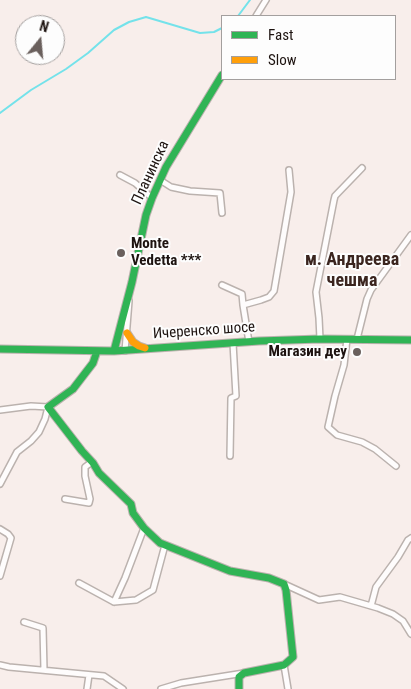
<!DOCTYPE html>
<meta charset="utf-8">
<style>
body{margin:0}
#map{position:relative;width:411px;height:689px;overflow:hidden;background:#f8eeeb;font-family:"Roboto Condensed",sans-serif}
canvas{display:block}
.legend{position:absolute;left:221px;top:15px;width:175px;height:65px;box-sizing:border-box;background:#fdfdfd;border:1px solid #a39f9e;margin:0;padding:6px 9px;list-style:none;font-size:15px;color:#1d1310}
.legend li{display:flex;align-items:center;gap:10px;height:25px}
.legend b{width:25px;border:1px solid #a39f9e}
.north{position:absolute;left:15px;top:15px;width:50px;height:50px;box-sizing:border-box;background:#fdfdfd;border:1px solid #a39f9e;border-radius:50%;rotate:17deg;font-size:14px;font-weight:700;line-height:20px;text-align:center;color:#1d1310}
.north::after{content:'';display:block;margin:auto;width:18px;height:22px;background:#6a605d;clip-path:polygon(50% 0,100% 100%,50% 72%,0 100%)}
</style>
<div id="map">
<canvas width="411" height="689"></canvas>
<ul class="legend">
<li><b style="height:6px;background:#30b455"></b>Fast</li>
<li><b style="height:6px;background:#ff9f0a"></b>Slow</li>
</ul>
<div class="north">N</div>
</div>
<script>
const g = document.querySelector('canvas').getContext('2d');
g.lineJoin = 'round';
function toPath(rows) {
  const path = new Path2D();
  for (const r of rows) {
    path.moveTo(r[0], r[1]);
    for (let i = 2; i < r.length; i += 2) path.lineTo(r[i], r[i + 1]);
  }
  return path;
}
function trace(path, color, width, dash) {
  g.strokeStyle = color;
  g.lineWidth = width;
  g.lineCap = dash ? 'butt' : 'round';
  g.setLineDash(dash || []);
  g.stroke(path);
}
function label(font, color, halo, rows, align = 'center') {
  g.font = font + ' "Roboto Condensed",sans-serif';
  g.lineWidth = 4;
  g.setLineDash([]);
  g.textBaseline = 'middle';
  g.strokeStyle = halo;
  g.fillStyle = color;
  for (const [text, x, y, turn = 0] of rows) {
    g.save();
    g.translate(x, y);
    g.rotate((+turn || 0) * Math.PI / 180);
    g.textAlign = isNaN(turn) ? turn : align;
    if (halo) g.strokeText(text, 0, 0);
    g.fillText(text, 0, 0);
    g.restore();
  }
}
trace(toPath([
 [238,16,250,0],
 [0,113,31,90,66,69,88,53,114,30,129,22,146,17,200,33,214,32,222,28]
]), '#74e2ea', 2);
const street = toPath([
 [256,16,266,0],
 [120,175,135,183,152,198],
 [160,180,171,187,190,191,220,193,222,213],
 [222,285,242,294,243,305],
 [320,339,319,318,316,292,334,200,335,196,362,168],
 [347,339,344,365,335,396,328,427,337,435,362,442,375,449,396,466],
 [357,339,367,299,371,290,411,235],
 [249,342,243,305,261,300,269,297,274,291,291,192,289,170],
 [125,351,129,301],
 [0,410,31,406,48,407,45,419,39,432,31,441,17,452,0,484],
 [230,456,231,398,236,396,233,343],
 [65,499,89,503,90,499,85,476,85,467,92,462],
 [0,529,8,534,11,538,0,576],
 [79,583,114,602,125,578,144,528],
 [284,584,319,600,340,597,378,608,393,614,403,621,411,634],
 [114,602,136,600,153,590,165,545],
 [371,606,376,587,398,557,408,540,411,538],
 [24,622,43,628,44,670],
 [0,665,9,667,104,676,123,689],
 [284,665,288,689],
 [87,689,89,675],
 [161,689,181,683,244,673]
]);
const fast = toPath([
 [0,349,114,351,259,341,320,339,411,340],
 [97,351,93,363,73,389,48,407,82,451,93,463,99,473,131,504,133,513,144,528,160,543,230,571,269,578,284,584,286,590,293,657,284,665,244,673,239,677,239,689],
 [114,351,132,282,146,215,152,198,166,167,222,75]
]);
const slow = toPath([
 [127,333,133,342,139,346,145,348]
]);
trace(street, '#bbb2ae', 8);
trace(fast, '#bbb2ae', 9);
trace(slow, '#bbb2ae', 9);
trace(street, '#fefcfc', 5);
trace(fast, '#30b455', 7);
trace(slow, '#ff9f0a', 7);
for (const [x, y, r, color] of [
 [121,253,5,"#6a605d"],
 [357,352,5,"#6a605d"]
]) {
  const dot = new Path2D();
  dot.arc(x, y, r, 0, 2 * Math.PI);
  g.fillStyle = color;
  g.fill(dot);
  trace(dot, '#fdfdfd', 2);
}
label('15px', '#1d1310', '#fdfdfd', [
 ["Планинска",151,173,-65],
 ["Ичеренско шосе",204,331,-4]
]);
label('bold 15px', '#1d1310', '#fdfdfd', [
 ["Monte",131,244],
 ["Vedetta ***",131,261],
 ["Магазин деу",347,352,"right"]
], 'left');
label('bold 18px', '#3b251f', '#fdfdfd', [
 ["м. Андреева",352,260],
 ["чешма",352,281]
]);
</script>
